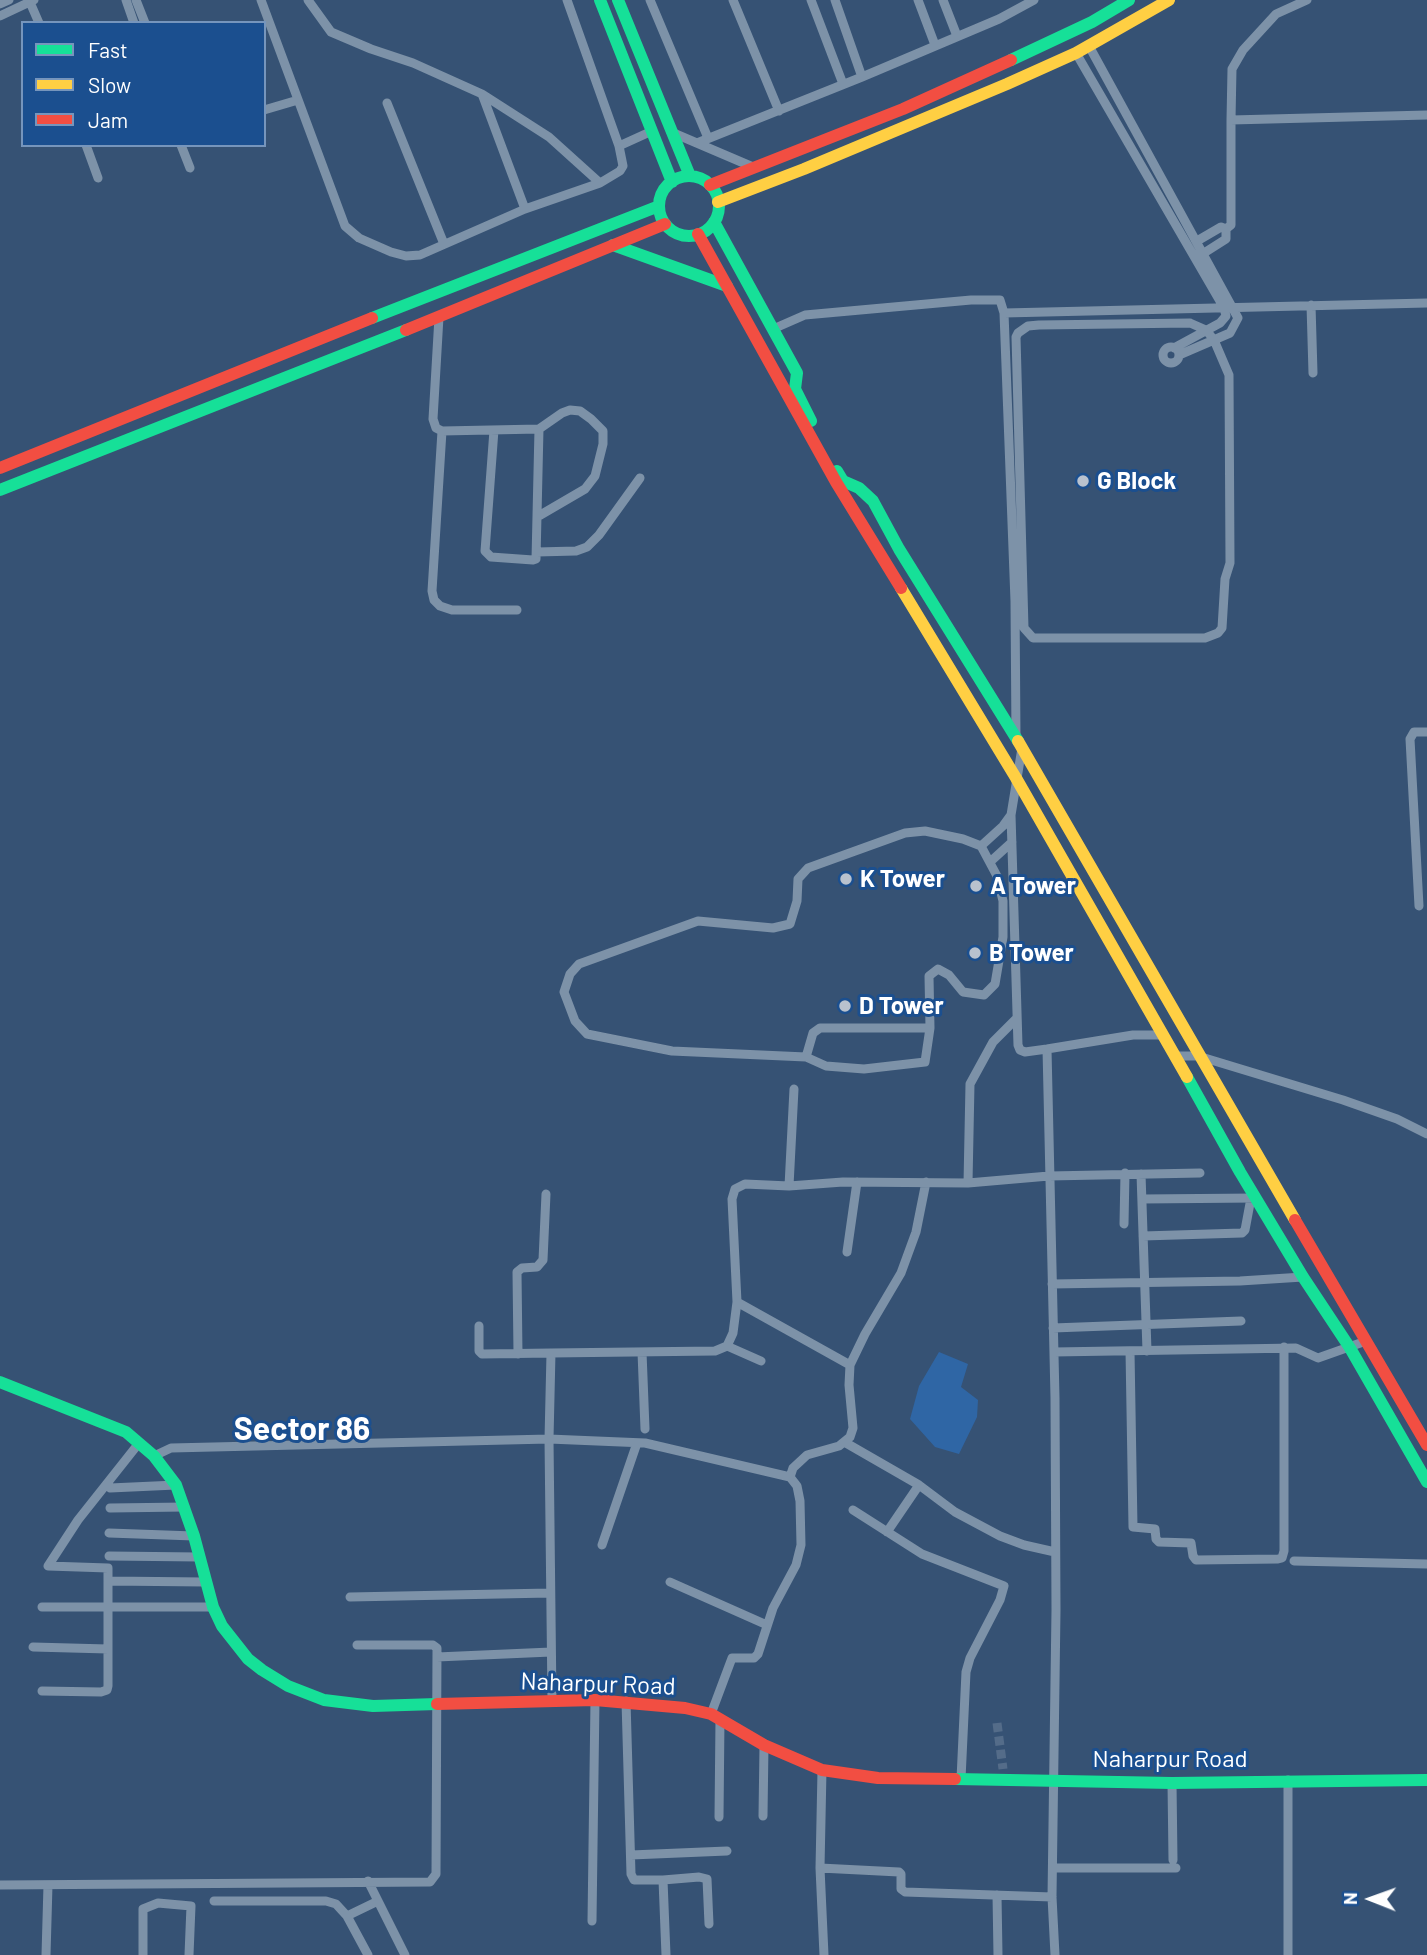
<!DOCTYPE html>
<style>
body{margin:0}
#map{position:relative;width:1427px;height:1955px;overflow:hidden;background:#365274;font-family:Barlow,sans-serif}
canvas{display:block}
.legend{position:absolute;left:21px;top:21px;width:245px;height:126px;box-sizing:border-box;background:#1b4f8f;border:2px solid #7695bc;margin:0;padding:9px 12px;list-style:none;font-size:21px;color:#fff}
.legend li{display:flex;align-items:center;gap:14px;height:35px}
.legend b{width:35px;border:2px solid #7695bc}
.north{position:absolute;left:1336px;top:1864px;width:70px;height:70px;-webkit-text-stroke:5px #1b4f8f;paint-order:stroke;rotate:271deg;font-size:19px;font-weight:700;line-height:28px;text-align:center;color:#fff}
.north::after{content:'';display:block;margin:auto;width:24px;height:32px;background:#fff;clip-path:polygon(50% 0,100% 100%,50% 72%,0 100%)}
</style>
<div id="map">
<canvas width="1427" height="1955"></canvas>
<ul class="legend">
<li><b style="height:9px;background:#16e098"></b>Fast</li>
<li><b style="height:9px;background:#ffcf43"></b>Slow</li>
<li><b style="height:9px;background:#f24e42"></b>Jam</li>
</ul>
<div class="north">N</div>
</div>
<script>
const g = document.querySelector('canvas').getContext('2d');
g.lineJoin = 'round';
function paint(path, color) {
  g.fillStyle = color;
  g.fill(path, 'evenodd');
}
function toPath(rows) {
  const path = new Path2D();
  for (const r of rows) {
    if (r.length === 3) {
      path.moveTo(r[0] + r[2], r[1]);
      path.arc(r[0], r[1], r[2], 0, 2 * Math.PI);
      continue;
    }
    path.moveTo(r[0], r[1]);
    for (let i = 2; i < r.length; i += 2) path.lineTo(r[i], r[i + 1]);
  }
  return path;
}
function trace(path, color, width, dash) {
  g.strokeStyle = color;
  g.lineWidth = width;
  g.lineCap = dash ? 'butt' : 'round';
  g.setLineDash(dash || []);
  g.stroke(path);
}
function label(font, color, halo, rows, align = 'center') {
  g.font = font + ' Barlow,sans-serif';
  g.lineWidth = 6;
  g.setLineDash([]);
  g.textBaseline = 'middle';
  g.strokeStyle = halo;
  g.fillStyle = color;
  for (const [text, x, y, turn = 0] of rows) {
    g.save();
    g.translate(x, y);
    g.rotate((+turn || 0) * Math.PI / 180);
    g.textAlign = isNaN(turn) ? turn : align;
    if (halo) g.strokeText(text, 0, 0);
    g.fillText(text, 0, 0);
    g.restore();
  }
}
paint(toPath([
 [939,1352,968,1364,961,1387,978,1400,977,1417,959,1454,935,1447,910,1419,919,1386]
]), '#2f66a5');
trace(toPath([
 [997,1723,1003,1769]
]), '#546c89', 9, [9, 4.5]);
trace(toPath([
 [29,0,39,23],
 [126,0,134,23],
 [136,0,145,23],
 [261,0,345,226,359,238,391,252,406,256,420,255,525,209,600,183,620,171,623,166,619,146,567,0],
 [308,0,331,32,371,49,413,63,482,94,549,137,600,183],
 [650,0,708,138],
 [733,0,779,111],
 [811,0,843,84],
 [835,0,862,77],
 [918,0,935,45],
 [943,0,957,36],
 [0,4,9,0],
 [0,16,34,0],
 [1089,46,1238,318,1230,333,1179,355],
 [1076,53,1224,308,1226,316,1220,323,1174,348],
 [482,94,525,209],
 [387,103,444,244],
 [264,110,298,100],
 [1231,120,1232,69,1243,50,1276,14,1307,0],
 [671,132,753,167],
 [697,143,862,77,999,19,1034,0],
 [86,145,98,178],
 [181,145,190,168],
 [619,146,652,131],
 [1197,241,1221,227,1226,229,1231,225,1231,120,1427,115],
 [1204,253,1226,239,1226,229],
 [1311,305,1313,373],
 [439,317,433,419,436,428,442,431,539,429,562,413,570,410,580,411,591,419,603,431,603,444,595,476,585,489,537,517],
 [1190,323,1206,330,1214,340,1229,375,1230,563,1225,579,1222,628,1218,633,1205,638,1033,638,1024,628,1016,337,1018,333,1028,326,1039,325,1190,323],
 [773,329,805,315,971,300,1000,300,1004,313],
 [1171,355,8],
 [494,430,485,551,491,557,533,560,536,559,539,429],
 [442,431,432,591,434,600,440,606,452,610,517,610],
 [537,552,576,551,587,547,599,535,640,478],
 [1016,737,1015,601,1004,313,1427,303],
 [1022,748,1011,815,1018,1045,1020,1050,1025,1052,1047,1049,1133,1035,1164,1035],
 [925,831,963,839,981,846,997,876,1003,901,1003,937,995,984,984,995,963,992,949,975,938,969,929,976,930,1028,925,1062,864,1069,826,1066,806,1057,672,1051,587,1034,575,1021,564,992,570,974,579,964,698,921,773,928,790,924,797,901,798,879,808,868,905,833,925,831],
 [981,846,1003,826,1011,815],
 [990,862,1012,842],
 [1419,906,1410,739,1414,732,1427,732],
 [1017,1018,993,1042,970,1084,968,1183,1049,1176,1200,1173],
 [1047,1049,1055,1398,1056,1610,1052,1897,1055,1955],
 [1176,1056,1198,1056,1343,1100,1397,1119,1427,1134],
 [806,1057,813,1033,820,1028,930,1028],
 [1141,1174,1147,1351],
 [789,1186,794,1089],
 [1142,1199,1256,1198],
 [1124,1224,1125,1173],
 [1143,1236,1242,1233,1245,1230,1251,1198],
 [847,1252,857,1182],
 [1052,1284,1240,1281,1303,1277],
 [737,1302,850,1365],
 [479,1326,479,1351,482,1354,551,1353],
 [1053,1328,1241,1321],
 [727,1346,761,1361],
 [1130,1351,1133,1527,1155,1529,1156,1539,1159,1542,1191,1543,1193,1556,1196,1560,1278,1559,1282,1558,1284,1551,1284,1347],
 [642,1352,645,1429],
 [1054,1352,1296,1348,1318,1358,1366,1341],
 [518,1354,517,1272,522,1268,537,1267,543,1260,546,1194],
 [846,1443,919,1485,955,1512,1000,1536,1024,1545,1055,1552],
 [154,1456,171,1448,549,1439,645,1443,790,1477,797,1486,800,1501,801,1545,796,1565,773,1608,758,1654,754,1658,732,1658,711,1714],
 [790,1477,793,1468,807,1455,839,1446,850,1437,853,1428,849,1385,850,1365,865,1334,901,1273,916,1232,926,1182],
 [110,1488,176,1485],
 [110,1508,185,1507],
 [853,1510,922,1554,1004,1586,1000,1600,970,1658,966,1672,961,1779],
 [887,1532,919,1485],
 [109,1533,194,1536],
 [602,1545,637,1443],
 [109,1556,199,1557],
 [1294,1561,1427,1564],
 [48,1566,78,1520,139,1443],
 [108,1581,205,1582],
 [670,1582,767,1625],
 [350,1597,550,1593],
 [42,1607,213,1607],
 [33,1647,108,1649],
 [437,1657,551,1652],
 [42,1691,101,1692,107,1690,108,1686,108,1568,48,1566],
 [552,1701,549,1439,551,1353,715,1351,727,1346,733,1333,737,1302,732,1199,735,1189,745,1184,789,1186,843,1182,968,1183],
 [626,1701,631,1874,634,1880,663,1880,666,1955],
 [822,1770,820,1868,824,1955],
 [1288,1780,1288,1955],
 [1172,1783,1173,1860],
 [763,1816,764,1745],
 [719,1817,720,1719],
 [631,1855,727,1851],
 [820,1868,899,1872,901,1874,901,1889,905,1892,1052,1897],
 [1053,1868,1176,1868],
 [663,1880,699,1877,707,1879,709,1924],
 [368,1881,405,1955],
 [0,1885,430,1882,436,1874,437,1648,433,1645,357,1645],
 [997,1895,998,1955],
 [214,1901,326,1901,336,1904,347,1916,378,1901],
 [347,1916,368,1955],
 [592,1921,595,1700],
 [46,1955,48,1885],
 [143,1955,143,1909,158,1903,191,1906,189,1955]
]), '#7d92a8', 9);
trace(toPath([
 [600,0,672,182],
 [618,0,690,176],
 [1011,60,1092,22,1129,0],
 [689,206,30],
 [714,222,797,373,795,389,811,421],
 [613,245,727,286],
 [372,318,659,206],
 [837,471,843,481,859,488,873,501,899,549,1018,741],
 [0,490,406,330],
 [1187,1077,1240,1172,1303,1277,1350,1348,1427,1482],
 [0,1382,126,1432,154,1456,176,1485,194,1536,213,1607,222,1626,248,1659,262,1670,288,1686,324,1700,373,1706,437,1704],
 [955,1779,1172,1783,1427,1780]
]), '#16e098', 12);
trace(toPath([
 [718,202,804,169,1007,84,1076,53,1169,0],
 [901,588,1016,778,1187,1077],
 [1018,741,1295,1220]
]), '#ffcf43', 12);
trace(toPath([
 [710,185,903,109,1011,60],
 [698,234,836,482,901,588],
 [406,330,665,224],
 [0,468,372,318],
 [1295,1220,1427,1445],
 [437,1704,595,1700,685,1708,711,1714,764,1745,822,1770,878,1778,955,1779]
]), '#f24e42', 12);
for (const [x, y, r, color] of [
 [1083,481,7,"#b9c2ce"],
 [846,879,7,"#b9c2ce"],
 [976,886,7,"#b9c2ce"],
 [975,953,7,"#b9c2ce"],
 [845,1006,7,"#b9c2ce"]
]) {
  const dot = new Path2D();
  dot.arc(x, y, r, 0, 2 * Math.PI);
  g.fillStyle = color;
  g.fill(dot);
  trace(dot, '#1b4f8f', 2.5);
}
label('bold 24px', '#fff', '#1b4f8f', [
 ["G Block",1097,481],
 ["K Tower",860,879],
 ["A Tower",990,886],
 ["B Tower",989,953],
 ["D Tower",859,1006]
], 'left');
label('24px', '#fff', '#1b4f8f', [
 ["Naharpur Road",598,1684,2],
 ["Naharpur Road",1170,1759]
]);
label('bold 32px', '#fff', '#1b4f8f', [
 ["Sector 86",302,1429]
]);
</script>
